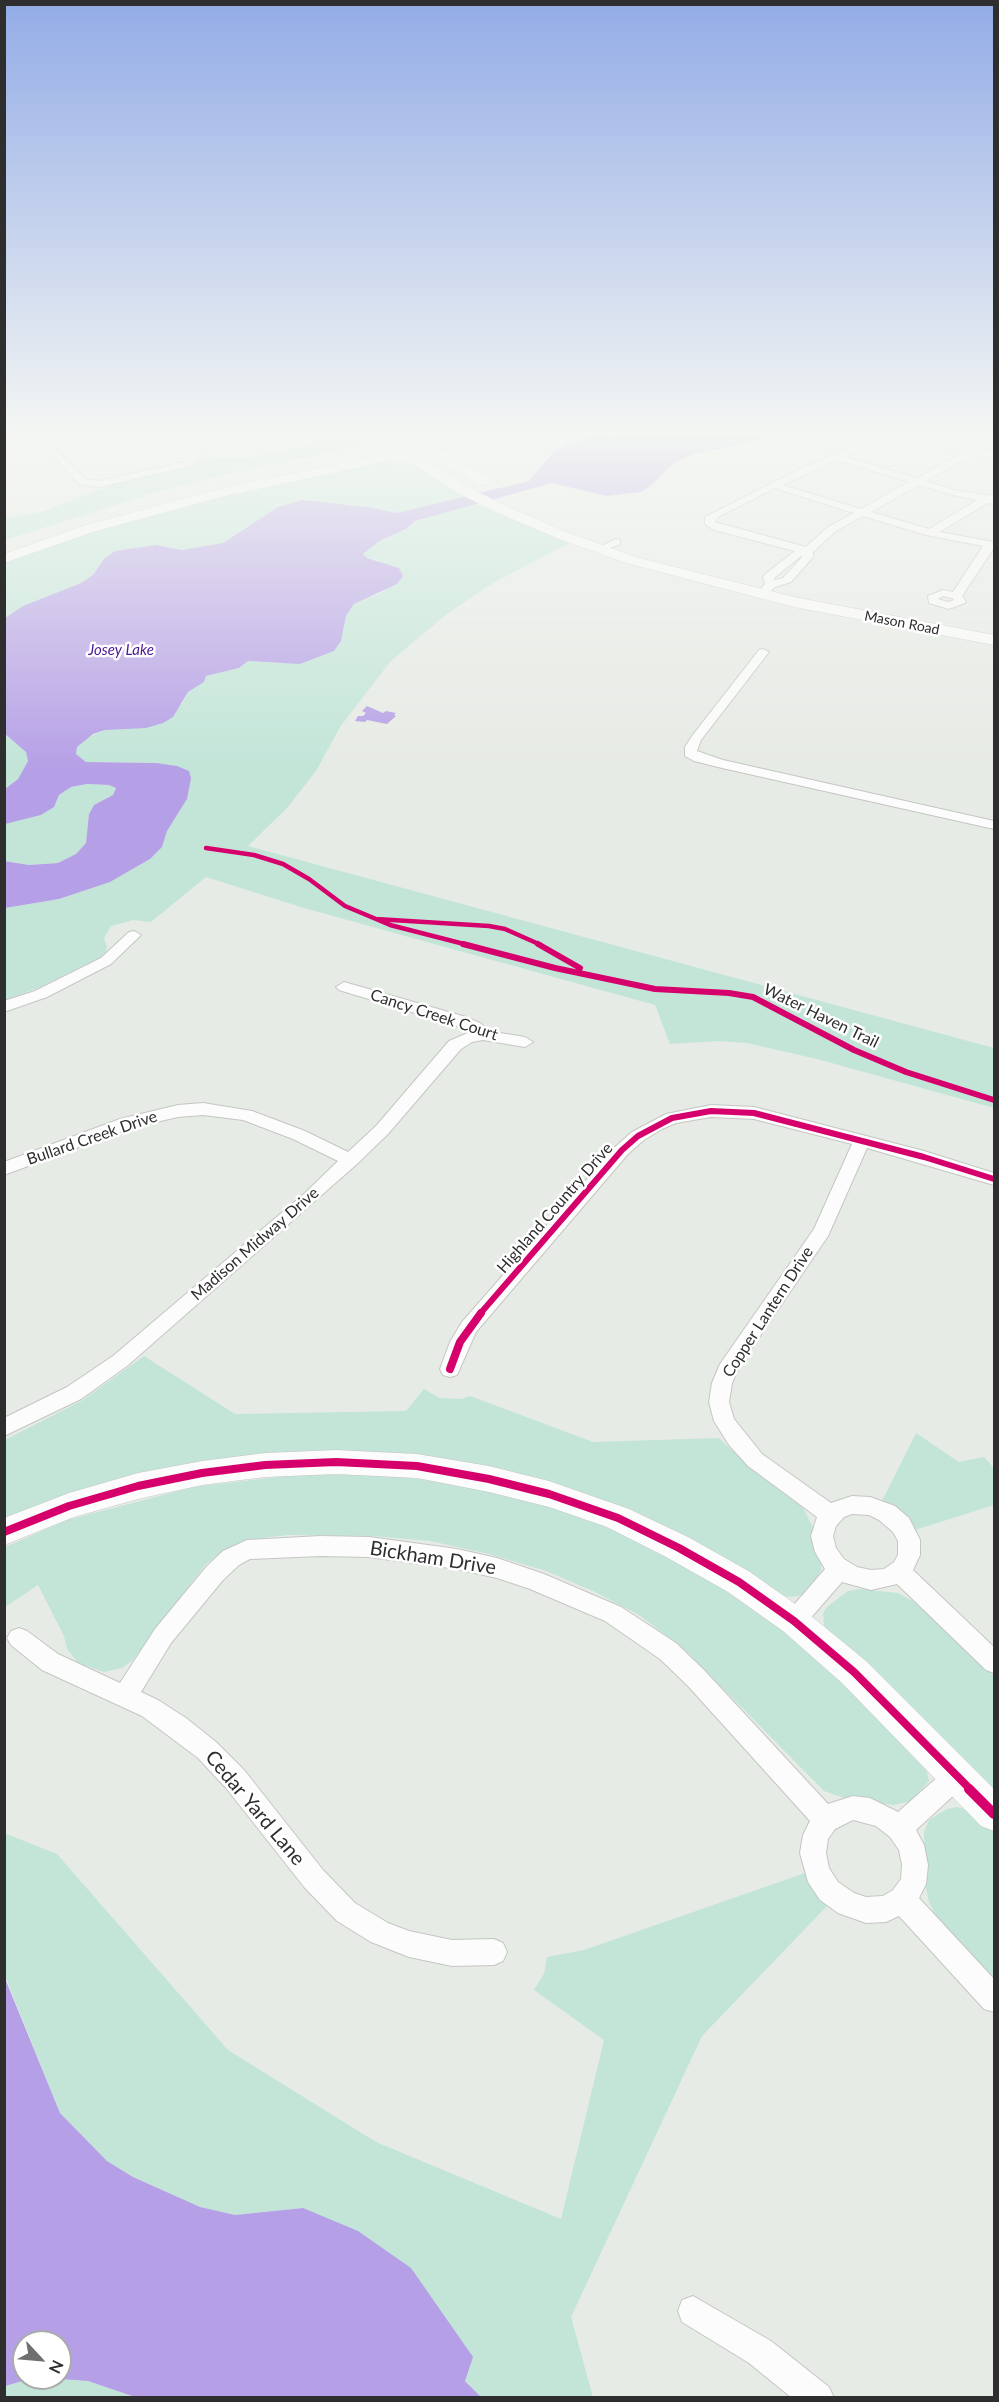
<!DOCTYPE html>
<style>
body{margin:0}
#map{position:relative;width:999px;height:2402px;overflow:hidden;background:#e7ebe5;font-family:Lato,sans-serif}
canvas{display:block}
.frame{position:absolute;inset:0;border:6px solid #2e2e2e;pointer-events:none}
.north{position:absolute;left:12px;top:2330px;width:60px;height:60px;box-sizing:border-box;background:#fff;border:2px solid #ababab;border-radius:50%;rotate:116deg;font-size:16px;font-weight:700;line-height:24px;text-align:center;color:#2e2e2e}
.north::after{content:'';display:block;margin:auto;width:21px;height:27px;background:#6f706e;clip-path:polygon(50% 0,100% 100%,50% 72%,0 100%)}
</style>
<div id="map">
<canvas width="999" height="2402"></canvas>
<div class="frame"></div>
<div class="north">N</div>
</div>
<script>
const g = document.querySelector('canvas').getContext('2d');
g.lineJoin = 'round';
function paint(path, color) {
  g.fillStyle = color;
  g.fill(path, 'evenodd');
}
function toPath(rows) {
  const path = new Path2D();
  for (const r of rows) {
    path.moveTo(r[0], r[1]);
    for (let i = 2; i < r.length; i += 2) path.lineTo(r[i], r[i + 1]);
  }
  return path;
}
function trace(path, color, width, dash) {
  g.strokeStyle = color;
  g.lineWidth = width;
  g.lineCap = dash ? 'butt' : 'round';
  g.setLineDash(dash || []);
  g.stroke(path);
}
function label(font, color, halo, rows, align = 'center') {
  g.font = font + ' Lato,sans-serif';
  g.lineWidth = 5;
  g.setLineDash([]);
  g.textBaseline = 'middle';
  g.strokeStyle = halo;
  g.fillStyle = color;
  for (const [text, x, y, turn = 0] of rows) {
    g.save();
    g.translate(x, y);
    g.rotate((+turn || 0) * Math.PI / 180);
    g.textAlign = isNaN(turn) ? turn : align;
    if (halo) g.strokeText(text, 0, 0);
    g.fillText(text, 0, 0);
    g.restore();
  }
}
paint(toPath([
 [336,435,371,435,376,440,371,444,228,474,154,493,5,540,5,518,41,512,114,484,190,466,202,457,249,458,308,445,314,441,331,440],
 [390,458,398,465,412,462,464,497,397,513,374,508,278,507,223,543,182,550,156,545,104,559,93,575,81,583,23,606,5,618,5,561,39,548,163,509],
 [475,504,571,542,491,584,442,618,390,662,340,727,316,771,287,808,248,846,994,1048,994,1108,817,1059,747,1043,720,1041,670,1044,655,1005,304,908,206,877,151,922,133,920,111,926,104,938,107,947,106,952,99,958,38,988,5,1000,5,908,59,899,110,882,150,859,162,847,167,831,187,799,156,763,86,762,76,754,77,747,84,739,105,730,125,728,182,704,188,692,204,682,206,676,239,668,248,661,282,663,341,641,346,616,354,604,385,591,381,561,367,558,363,554,381,540,406,529,415,521],
 [4,734,27,752,28,761,18,779,5,789],
 [87,784,109,785,116,788,113,795,94,805,89,814,86,843,76,854,58,863,29,865,5,861,4,824,41,815,53,807,59,795,71,787],
 [144,1356,235,1414,406,1411,424,1389,440,1398,461,1399,470,1396,593,1442,719,1438,754,1471,803,1508,815,1531,821,1558,821,1571,807,1592,798,1596,788,1597,775,1592,715,1554,366,1454,5,1522,5,1440,83,1400],
 [916,1433,959,1462,984,1457,994,1468,994,1505,915,1530,881,1503],
 [293,1475,387,1475,479,1487,571,1511,662,1553,748,1601,829,1664,924,1758,929,1781,911,1801,894,1805,847,1799,824,1791,684,1649,639,1615,595,1592,546,1571,489,1554,430,1541,372,1536,288,1535,245,1540,222,1551,205,1565,132,1661,122,1668,104,1672,78,1663,67,1649,64,1636,38,1585,5,1607,5,1547,67,1520,194,1487],
 [860,1589,898,1593,916,1603,994,1676,994,1793,890,1688,829,1634,824,1625,823,1613,827,1607,848,1591],
 [957,1807,973,1811,994,1831,994,1982,938,1921,929,1902,925,1883,924,1832,929,1820,947,1809],
 [4,1833,57,1854,228,2050,376,2142,561,2219,604,2040,534,1990,544,1974,547,1957,584,1950,808,1872,829,1904,702,2036,571,2317,593,2397,481,2397,303,2208,235,2215,199,2207,133,2177,107,2161,60,2113,5,1976],
 [33,2378,88,2381,135,2397,5,2398,5,2386]
]), '#c2e5d8');
paint(toPath([
 [770,435,747,443,694,454,674,463,648,488,641,492,606,496,552,483,415,521,406,529,381,540,363,554,367,558,399,568,403,576,397,584,354,604,346,616,341,641,334,651,300,664,248,661,239,668,206,676,204,682,188,692,173,717,163,723,146,728,105,730,93,734,77,747,76,754,86,762,156,763,177,766,189,771,191,778,187,799,167,831,162,847,150,859,110,882,59,899,5,908,4,861,29,865,58,863,76,854,86,843,89,814,94,805,113,795,116,788,109,785,87,784,71,787,59,795,54,807,41,815,5,824,5,789,18,779,28,761,26,752,5,734,5,618,23,606,81,583,93,575,104,559,115,551,156,545,182,550,223,543,278,507,303,500,374,508,397,513,529,481,554,451,567,444,597,436],
 [367,706,383,713,386,711,396,713,394,715,396,716,387,724,367,720,365,722,355,721,358,716,363,716,366,713,362,711],
 [4,1976,60,2113,107,2161,133,2177,200,2207,235,2215,303,2208,358,2231,411,2268,473,2357,465,2381,481,2397,135,2397,88,2381,45,2378,60,2378,60,2342,24,2342,24,2378,33,2378,5,2386]
]), '#b59fe6');
const street = toPath([
 [9,435,21,435,48,444,90,435,105,435,54,448,85,479,99,481,184,462,190,458,192,453,169,435,179,435,202,454,190,466,99,487,79,484,58,460,44,449,9,435],
 [316,435,325,435,326,436,321,439,316,435],
 [882,435,908,435,994,453,994,459,974,454,926,481,954,490,994,496,994,504,988,503,939,532,994,542,994,548,962,596,966,601,965,603,949,609,929,603,928,596,943,590,953,592,983,546,926,535,863,516,836,531,813,552,813,557,791,582,775,587,766,595,758,595,757,593,765,584,763,577,764,575,795,551,714,530,705,524,705,517,802,468,882,435],
 [888,439,901,439,964,452,917,478,845,457,888,439],
 [837,460,909,482,861,509,783,485,837,460],
 [919,485,949,494,977,500,929,529,871,512,919,485],
 [775,488,854,513,828,527,806,547,715,522,718,517,775,488],
 [801,556,803,556,783,578,775,580,774,578,801,556],
 [943,596,952,598,954,600,948,602,938,599,943,596],
 [616,539,620,540,620,544,600,552,595,549,616,539],
 [763,649,769,652,701,740,697,751,723,760,994,821,994,829,722,768,694,761,685,756,685,747,692,736,759,650,763,649],
 [134,931,141,935,111,964,47,997,4,1012,4,1001,35,991,101,958,129,932,134,931],
 [344,982,466,1017,480,1023,488,1031,525,1037,533,1042,525,1047,483,1040,472,1042,461,1049,388,1134,357,1164,127,1366,81,1399,4,1436,4,1418,67,1387,113,1356,305,1193,338,1161,293,1139,243,1120,203,1115,178,1117,130,1128,4,1175,4,1162,120,1119,178,1105,203,1103,252,1111,305,1131,348,1152,376,1126,449,1041,470,1032,454,1025,339,990,336,987,344,982],
 [711,1105,754,1107,924,1151,994,1173,994,1185,867,1148,828,1236,739,1367,732,1383,729,1402,734,1419,762,1454,831,1503,852,1496,870,1497,895,1506,909,1518,920,1540,920,1555,913,1570,994,1647,994,1673,986,1670,897,1584,871,1590,842,1582,802,1628,794,1631,786,1628,783,1621,786,1614,825,1569,815,1552,811,1536,817,1517,748,1466,729,1445,714,1421,709,1402,712,1383,720,1364,814,1229,852,1144,754,1119,711,1117,676,1123,662,1129,644,1140,628,1154,476,1332,457,1375,450,1377,443,1375,440,1369,450,1342,462,1322,616,1146,632,1132,666,1114,711,1105],
 [852,1514,869,1515,879,1520,893,1532,898,1541,898,1555,894,1562,884,1569,871,1570,857,1567,844,1559,836,1548,833,1536,836,1526,844,1517,852,1514],
 [321,1536,369,1537,457,1549,497,1558,544,1574,621,1607,676,1643,704,1670,828,1804,853,1796,870,1798,898,1812,948,1768,957,1764,966,1768,969,1776,966,1784,916,1830,924,1845,928,1865,926,1884,919,1898,994,1979,994,2012,984,2009,899,1916,886,1922,866,1923,838,1913,820,1900,808,1882,800,1853,803,1835,810,1821,688,1686,660,1659,605,1621,530,1589,497,1578,457,1569,369,1557,321,1556,250,1559,239,1565,223,1580,171,1643,141,1692,158,1700,186,1718,216,1742,244,1770,323,1870,355,1903,388,1923,409,1931,452,1940,494,1939,503,1943,507,1952,503,1961,494,1965,452,1966,409,1957,371,1942,337,1921,305,1888,226,1788,198,1758,142,1716,42,1670,11,1645,7,1638,11,1631,19,1628,27,1631,58,1654,120,1683,155,1629,207,1566,223,1551,247,1540,321,1536],
 [853,1820,876,1826,890,1837,899,1850,902,1865,901,1879,893,1890,883,1896,866,1897,854,1893,838,1882,829,1868,826,1853,828,1839,835,1829,853,1820],
 [693,2296,771,2341,829,2387,834,2398,792,2398,749,2363,682,2322,678,2311,682,2300,693,2296]
]);
const secondary = toPath([
 [371,435,385,435,407,449,418,446,411,440,417,436,432,444,473,435,496,435,495,438,441,449,487,478,489,481,487,484,477,484,427,452,417,455,468,487,506,506,569,533,636,557,794,597,994,635,994,645,794,607,626,563,559,539,496,512,458,493,403,458,221,497,93,532,4,563,4,554,83,526,219,489,394,452,371,435],
 [336,1450,417,1454,489,1466,549,1481,629,1509,690,1538,750,1572,805,1611,866,1661,994,1789,994,1831,981,1826,842,1683,783,1631,728,1592,668,1558,607,1527,549,1507,489,1492,417,1478,336,1474,265,1477,202,1485,138,1499,74,1517,4,1545,4,1518,69,1493,138,1473,202,1461,265,1453,336,1450]
]);
trace(street, '#c5c6c4', 2);
trace(secondary, '#c5c6c4', 1);
paint(street, '#fbfcfb');
paint(secondary, '#fbfcfb');
trace(toPath([
 [206,848,254,855,283,864,309,879,345,906,376,919,489,926,505,929,541,945],
 [376,919,390,925,468,945]
]), '#d6006c', 4.5);
trace(toPath([
 [463,944,555,968,655,989,729,993,753,997,854,1050,906,1072,994,1100],
 [538,944,580,968],
 [479,1315,622,1150,638,1136,672,1118,711,1111,754,1113,924,1157,994,1179]
]), '#d6006c', 6);
trace(toPath([
 [450,1369,460,1342,481,1313],
 [4,1532,69,1506,138,1486,202,1473,265,1465,336,1462,417,1466,489,1479,549,1494,618,1518,679,1548,739,1582,794,1621,854,1672,971,1790]
]), '#d6006c', 8);
trace(toPath([
 [969,1789,994,1814]
]), '#d6006c', 10);
const sky = g.createLinearGradient(0, 0, 0, 771);
sky.addColorStop(0, '#93ace7');
sky.addColorStop(0.56, '#f4f6f3');
sky.addColorStop(1, '#f4f6f300');
g.fillStyle = sky;
g.fillRect(0, 0, 999, 771);
label('14px', '#2e2e2e', '#fff', [
 ["Mason Road",902,623,11]
]);
label('italic 15px', '#4b1897', '#fff', [
 ["Josey Lake",121,650]
]);
label('16px', '#2e2e2e', '#fff', [
 ["Cancy Creek Court",434,1015,18],
 ["Water Haven Trail",821,1016,26],
 ["Bullard Creek Drive",92,1138,-19],
 ["Highland Country Drive",555,1208,-49],
 ["Madison Midway Drive",255,1244,-41],
 ["Copper Lantern Drive",768,1312,-57]
]);
label('20px', '#2e2e2e', '#fff', [
 ["Bickham Drive",433,1558,9],
 ["Cedar Yard Lane",255,1808,50]
]);
</script>
